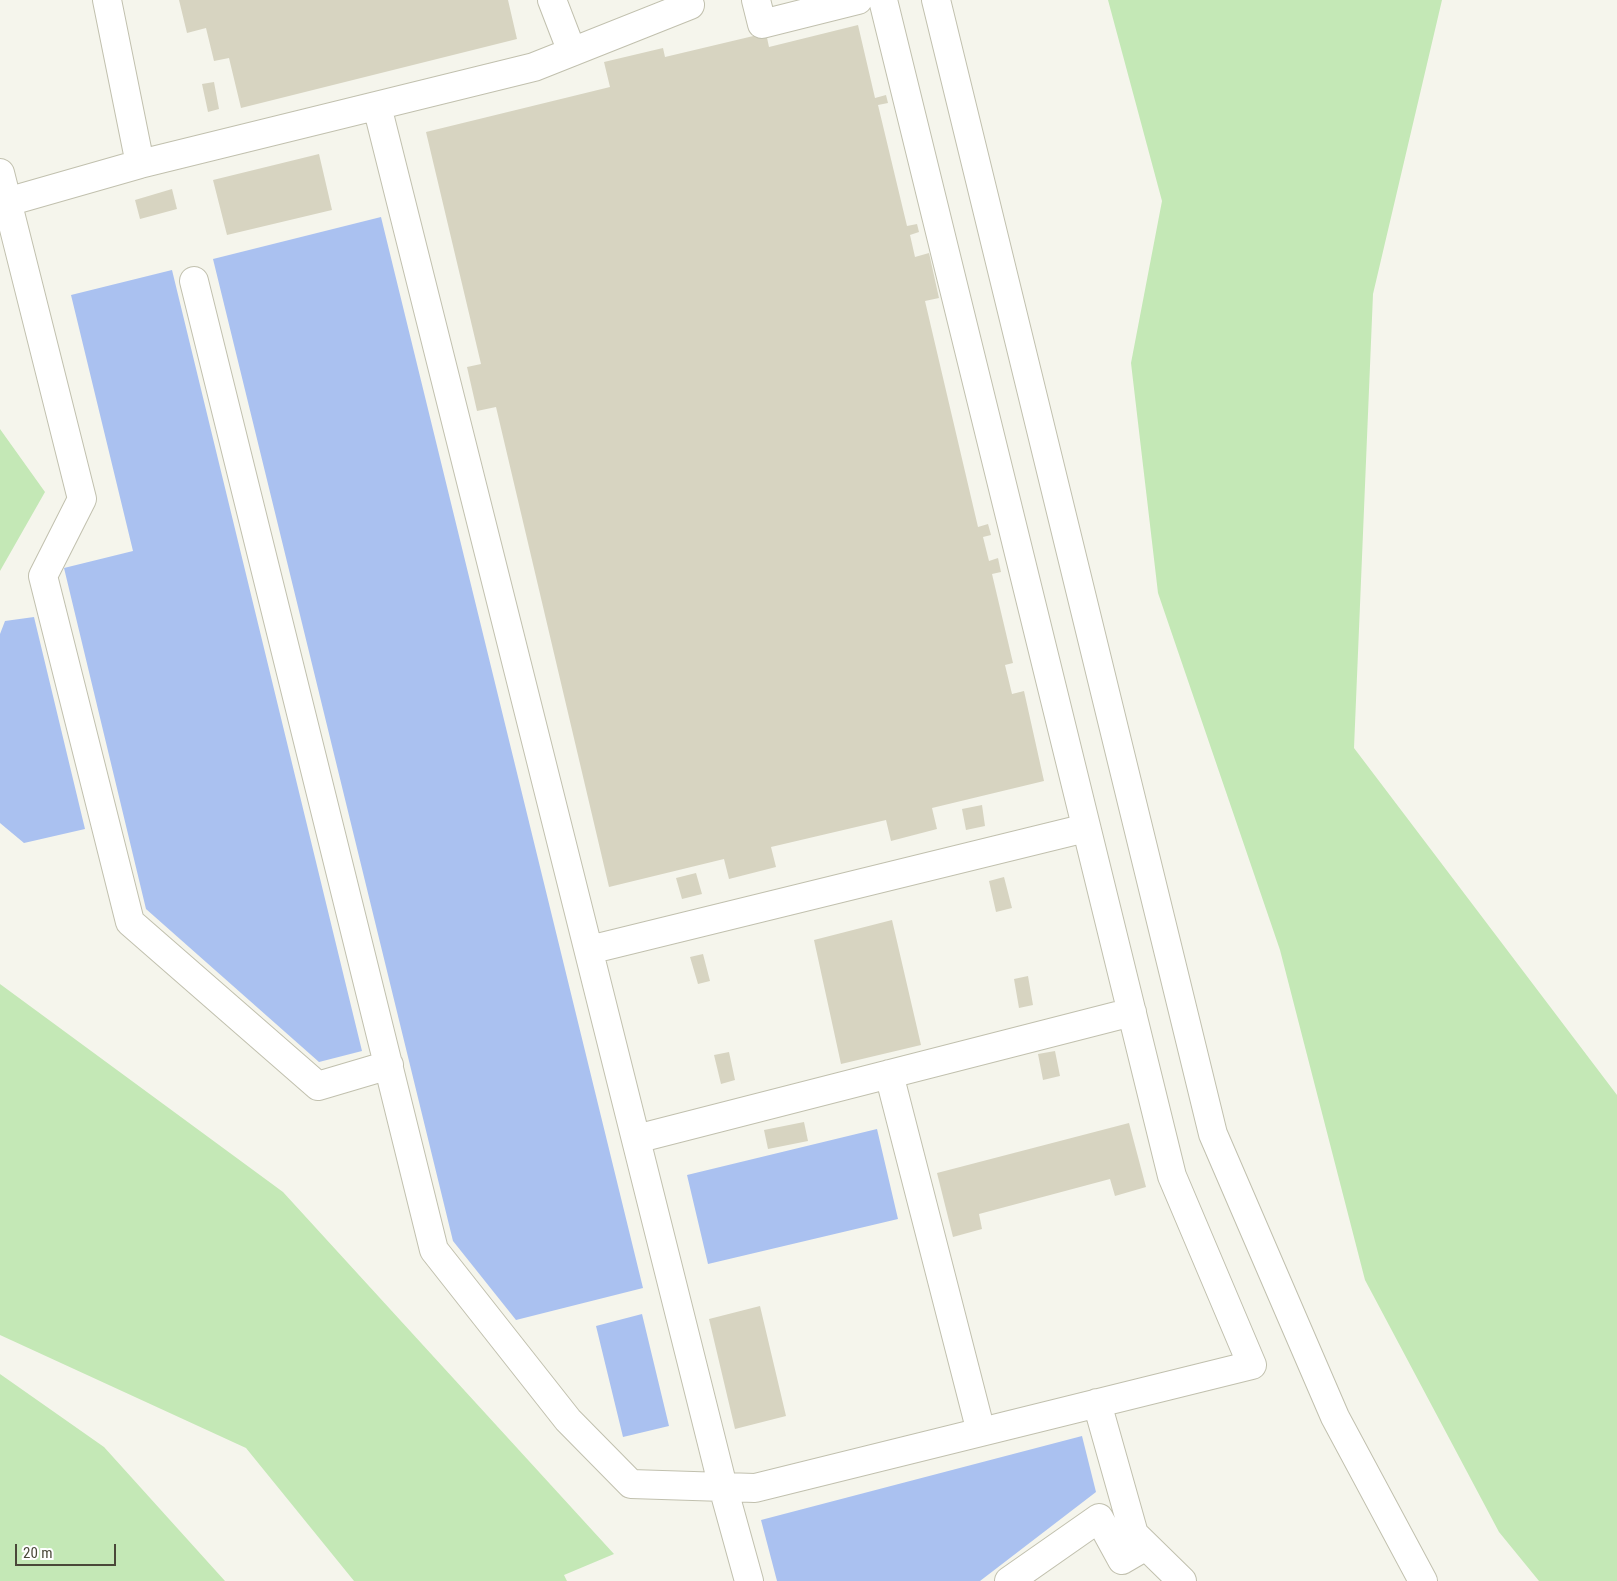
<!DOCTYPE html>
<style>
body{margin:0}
#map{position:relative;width:1617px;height:1581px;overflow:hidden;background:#f5f5ec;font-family:"Roboto Condensed",sans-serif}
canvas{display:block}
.scale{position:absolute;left:15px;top:1544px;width:101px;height:22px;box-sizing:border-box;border:2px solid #4a4839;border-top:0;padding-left:6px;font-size:15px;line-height:18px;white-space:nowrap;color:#4a4839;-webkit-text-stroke:4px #fff;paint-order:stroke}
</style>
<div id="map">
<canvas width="1617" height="1581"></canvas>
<div class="scale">20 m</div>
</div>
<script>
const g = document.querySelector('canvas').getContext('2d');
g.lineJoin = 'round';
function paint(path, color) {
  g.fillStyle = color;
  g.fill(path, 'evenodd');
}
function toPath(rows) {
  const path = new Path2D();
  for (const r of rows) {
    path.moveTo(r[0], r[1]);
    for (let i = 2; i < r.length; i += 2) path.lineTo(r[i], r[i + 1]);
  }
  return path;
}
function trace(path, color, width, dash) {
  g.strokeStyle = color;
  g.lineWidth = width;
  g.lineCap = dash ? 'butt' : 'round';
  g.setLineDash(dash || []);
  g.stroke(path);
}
paint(toPath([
 [1108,0,1442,0,1373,294,1354,748,1617,1095,1617,1581,1539,1581,1499,1532,1365,1280,1280,950,1158,593,1131,363,1162,201],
 [0,429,45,492,0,571],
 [0,984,283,1192,614,1554,564,1575,567,1581,354,1581,246,1448,0,1335],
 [0,1374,104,1447,225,1581,0,1581]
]), '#c4e8b6');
paint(toPath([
 [381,217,643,1288,516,1320,453,1241,213,259],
 [172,270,362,1051,319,1062,146,909,64,568,133,551,71,295],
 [34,617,85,829,24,843,0,823,0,634,5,621],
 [877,1129,898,1219,708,1264,687,1175],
 [642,1314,669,1426,623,1437,596,1326],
 [1082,1436,1096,1492,980,1581,777,1581,761,1520]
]), '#aac1f0');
paint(toPath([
 [179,0,508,0,517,39,241,108,229,58,214,61,206,28,187,33],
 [858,25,875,98,886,95,888,103,878,105,907,226,917,224,919,232,910,235,915,257,929,253,939,298,925,301,978,527,988,524,991,535,983,537,989,561,998,558,1001,572,992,574,1013,663,1005,665,1012,694,1024,691,1044,781,932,808,937,829,891,841,886,820,771,847,776,867,729,879,724,859,609,887,496,407,477,411,467,367,481,364,426,132,610,87,604,62,663,48,665,57,766,33,769,47],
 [214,82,219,109,208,112,202,84],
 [319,154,332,210,227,235,213,180],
 [172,189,177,209,140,219,135,200],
 [982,805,985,826,966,830,962,809],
 [696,873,702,894,682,899,676,878],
 [1004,877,1012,908,996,912,989,881],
 [892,920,921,1045,841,1064,814,940],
 [703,954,710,981,698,984,690,957],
 [1028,976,1033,1005,1019,1008,1014,979],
 [1055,1051,1060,1076,1043,1080,1038,1054],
 [729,1052,735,1080,721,1084,714,1055],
 [804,1122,808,1141,768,1149,764,1130],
 [1129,1123,1146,1187,1115,1196,1110,1179,979,1214,982,1229,953,1237,937,1173],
 [760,1306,786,1416,735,1429,709,1319]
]), '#d7d4c1');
const minor = toPath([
 [107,0,140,164],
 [552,0,572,52],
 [756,0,762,24,858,0],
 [936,0,1213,1134,1335,1417,1423,1581],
 [377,106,723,1487,749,1581],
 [0,173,82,499,43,576,130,922,318,1086,389,1065],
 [7,202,140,164,534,67,690,5],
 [194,281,434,1250,568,1420,631,1484,755,1488,1252,1365,1172,1176,883,0],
 [589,950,1086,828],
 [889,1074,981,1432],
 [636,1139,1132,1012],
 [1097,1403,1134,1534,1182,1581],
 [1009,1581,1099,1518,1122,1560,1146,1546]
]);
trace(minor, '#c1c0ae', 30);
trace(minor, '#fff', 28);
</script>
